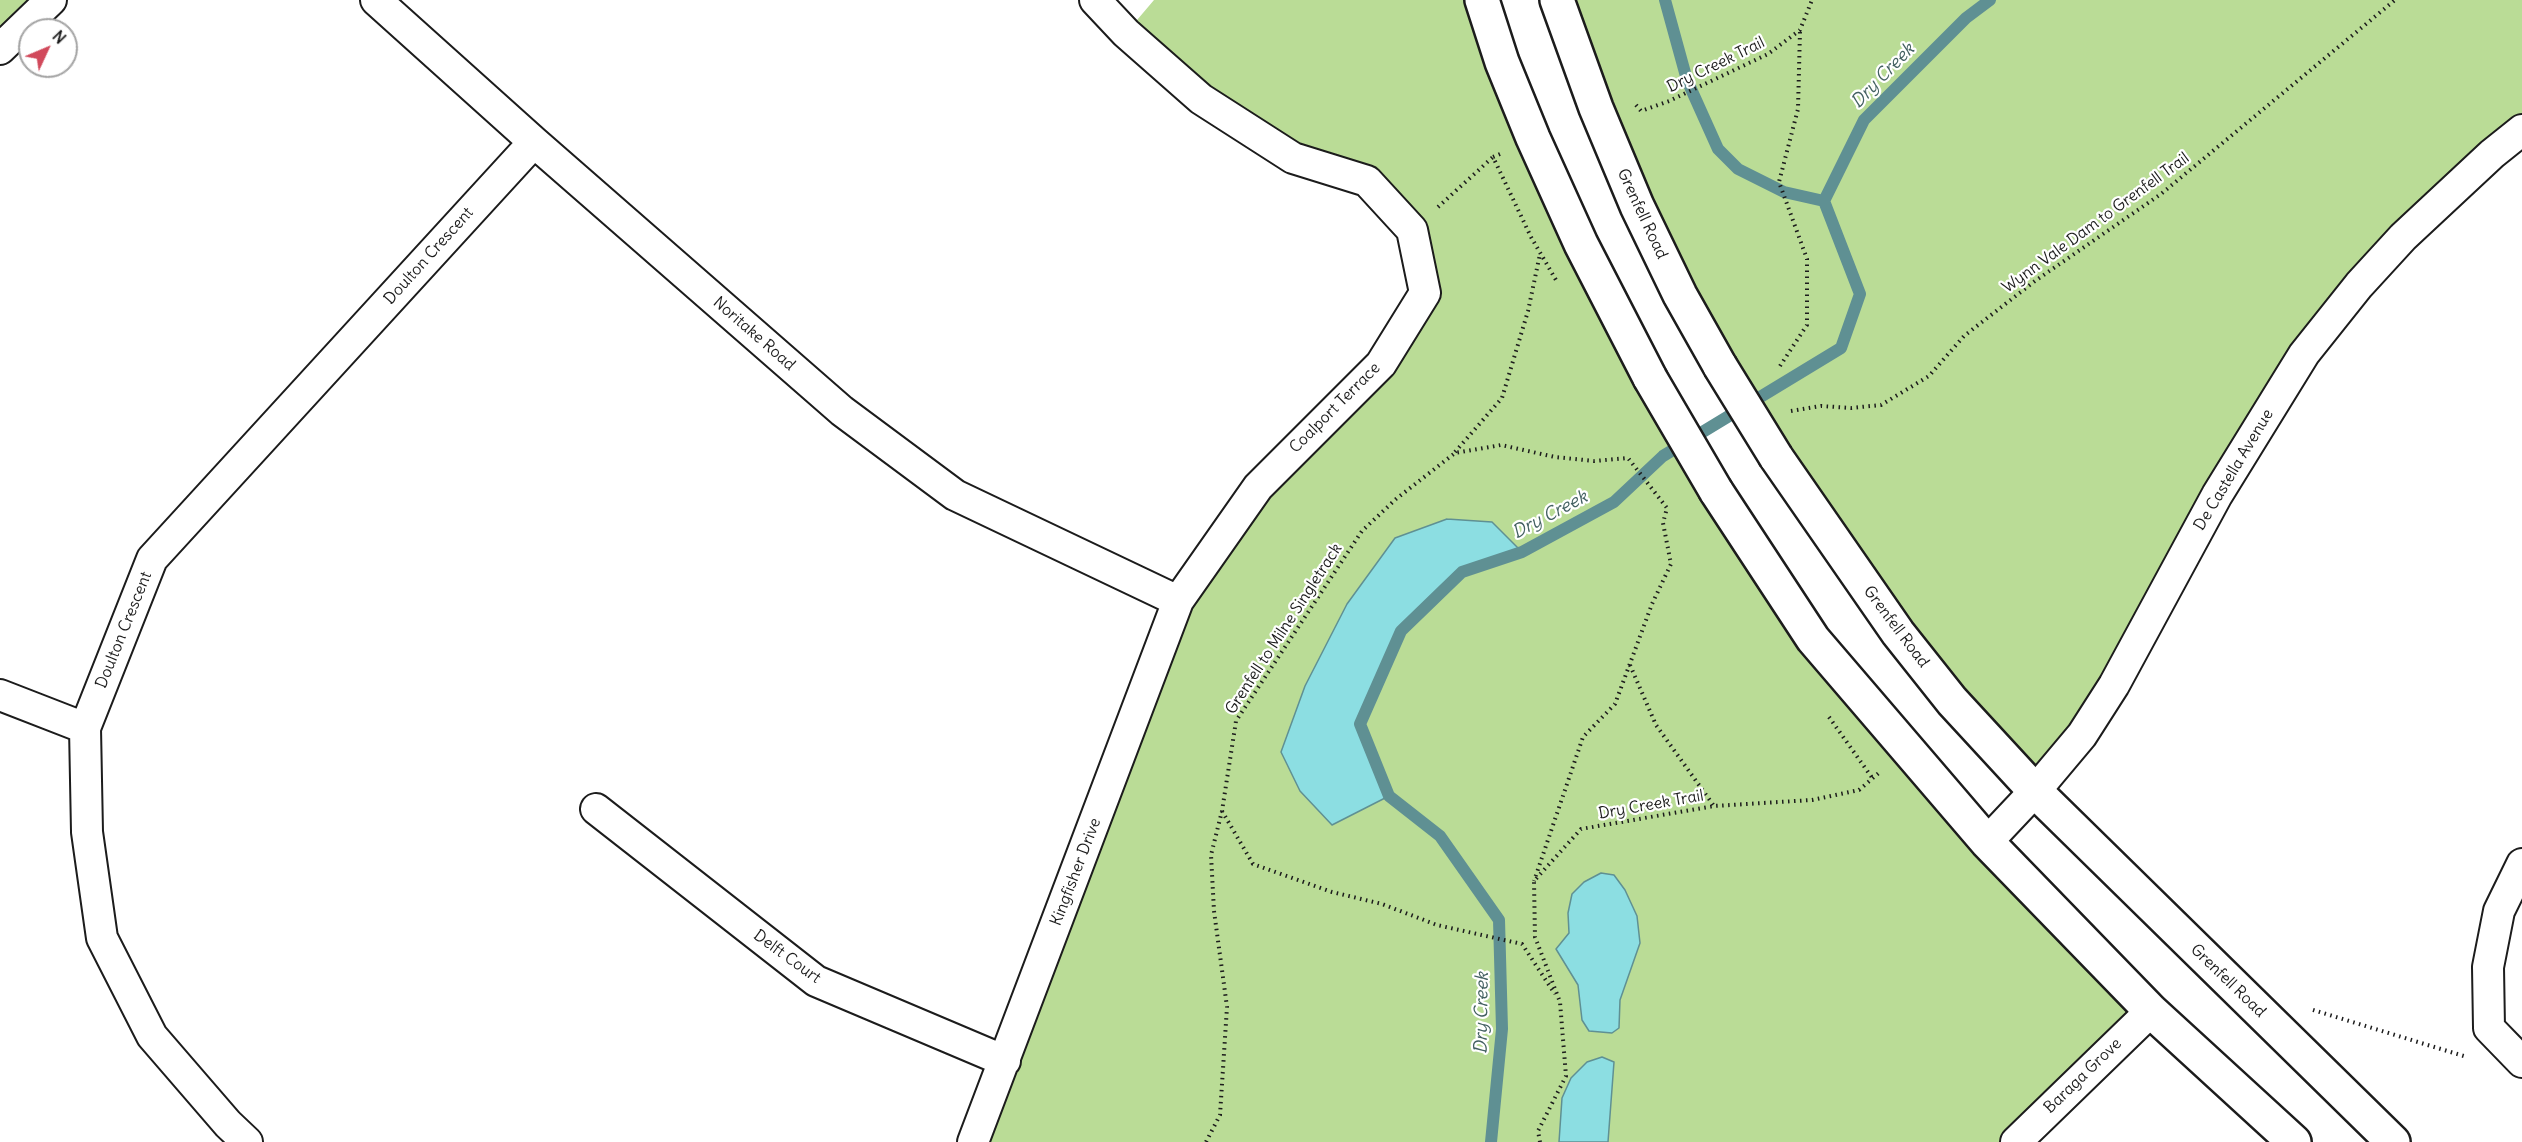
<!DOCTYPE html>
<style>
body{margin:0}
#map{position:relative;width:2522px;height:1142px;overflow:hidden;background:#fff;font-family:Delius,sans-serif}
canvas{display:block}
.north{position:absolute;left:18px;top:18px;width:60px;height:60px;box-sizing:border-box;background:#fff;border:2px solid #a4a4a4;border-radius:50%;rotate:46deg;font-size:16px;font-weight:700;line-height:24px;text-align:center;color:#1c1c1c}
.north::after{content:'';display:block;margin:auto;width:21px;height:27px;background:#d1495b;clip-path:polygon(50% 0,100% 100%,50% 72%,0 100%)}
</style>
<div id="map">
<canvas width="2522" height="1142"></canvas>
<div class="north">N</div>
</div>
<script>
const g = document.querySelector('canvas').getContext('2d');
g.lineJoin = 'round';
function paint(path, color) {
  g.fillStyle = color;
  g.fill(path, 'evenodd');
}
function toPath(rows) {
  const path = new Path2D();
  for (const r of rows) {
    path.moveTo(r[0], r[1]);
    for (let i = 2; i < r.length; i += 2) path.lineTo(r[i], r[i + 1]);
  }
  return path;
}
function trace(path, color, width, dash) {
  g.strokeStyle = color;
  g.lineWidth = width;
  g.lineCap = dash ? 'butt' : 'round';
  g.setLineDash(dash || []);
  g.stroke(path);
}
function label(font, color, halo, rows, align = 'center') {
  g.font = font + ' Delius,sans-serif';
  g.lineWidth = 4.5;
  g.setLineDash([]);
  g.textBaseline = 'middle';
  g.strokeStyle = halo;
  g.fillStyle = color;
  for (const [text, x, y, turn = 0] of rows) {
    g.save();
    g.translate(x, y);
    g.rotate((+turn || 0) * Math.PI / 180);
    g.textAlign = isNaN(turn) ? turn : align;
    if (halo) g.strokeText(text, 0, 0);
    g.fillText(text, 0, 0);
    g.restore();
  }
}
paint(toPath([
 [0,0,51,0,0,49],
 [1154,0,1488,0,1564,204,1742,533,2151,1011,2017,1142,962,1142,1178,601,1425,293,1412,230,1367,181,1293,158,1126,33],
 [1558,0,2522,0,2522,134,2304,354,2035,791,1952,701,1707,344]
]), '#badc96');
const water = toPath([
 [1447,519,1492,522,1522,552,1462,572,1401,631,1360,724,1389,796,1332,825,1300,791,1281,752,1305,686,1347,604,1395,538,1447,519],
 [1601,873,1614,875,1625,890,1637,916,1640,943,1620,1000,1619,1028,1612,1033,1589,1031,1582,1020,1578,985,1556,949,1569,933,1568,913,1572,894,1584,882,1601,873],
 [1602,1057,1614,1062,1608,1142,1559,1142,1562,1098,1571,1078,1587,1062,1602,1057]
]);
paint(water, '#8cdee2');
trace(water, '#5f9093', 1.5);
trace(toPath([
 [1665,0,1687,80,1718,149,1738,169,1784,192,1824,201],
 [1491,1142,1502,1029,1499,920,1440,836,1389,796,1360,724,1401,631,1462,572,1522,552,1614,502,1663,456,1841,348,1860,294,1824,201,1864,120,1966,18,1990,0]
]), '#5f9093', 12);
const minor = toPath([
 [376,0,534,142,842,411,955,495,1178,601],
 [0,49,51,0],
 [0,695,85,728],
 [596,809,816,981,1005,1061],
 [1987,842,2035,791,2082,735,2114,685,2217,495,2304,354,2359,285,2403,237,2492,154,2522,130],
 [2522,864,2499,911,2488,967,2489,1028,2522,1062],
 [247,1142,228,1124,152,1036,102,938,87,832,85,728,152,559,534,142],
 [973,1142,1178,601,1258,487,1381,364,1425,293,1412,230,1367,181,1293,158,1201,99,1126,33,1095,0],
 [2016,1142,2151,1011]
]);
const secondary = toPath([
 [1482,0,1502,62,1533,138,1581,244,1650,378],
 [1557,0,1596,108,1637,206,1680,295,1720,366],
 [1776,457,1898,633,1952,701,2035,791,2393,1142],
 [1716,491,1813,639,1987,842,2151,1011,2294,1142]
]);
trace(minor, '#1c1c1c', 34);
trace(secondary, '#1c1c1c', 38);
trace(toPath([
 [1636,105,1641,111,1669,101,1768,54,1800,30,1812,0],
 [1500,154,1493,157,1531,237,1556,280],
 [1438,207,1493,157],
 [1780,366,1807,325,1807,259,1779,182,1798,109,1800,31],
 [1791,411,1821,406,1851,408,1881,405,1929,376,1964,336,2035,281,2161,194,2395,0],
 [1455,452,1502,398,1528,311,1540,254],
 [1630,665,1656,725,1714,806],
 [1829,717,1873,779],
 [1222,811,1253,864,1332,892,1382,904,1437,925,1522,944,1555,994],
 [2313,1010,2467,1057],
 [1206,1142,1220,1115,1227,1007,1214,911,1211,855,1222,811,1236,721,1362,531,1396,499,1455,453,1501,445,1555,457,1594,461,1628,458,1667,508,1663,523,1671,564,1652,604,1615,704,1583,737,1534,881],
 [1540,1142,1538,1131,1566,1076,1560,1002,1535,937,1534,881,1581,829,1714,806,1812,800,1859,790,1881,771]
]), '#1c1c1c', 4, [1.5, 4.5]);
trace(minor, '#fff', 30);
trace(secondary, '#fff', 33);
const secondaryBridge = toPath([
 [1720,366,1776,457],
 [1650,378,1716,491]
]);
trace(secondaryBridge, '#1c1c1c', 38, []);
trace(secondaryBridge, '#fff', 33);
label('16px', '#1c1c1c', '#fff', [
 ["Dry Creek Trail",1716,65,-26],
 ["Grenfell Road",1642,214,65],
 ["Wynn Vale Dam to Grenfell Trail",2096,223,-36],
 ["Doulton Crescent",429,256,-48],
 ["Noritake Road",754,334,41],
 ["Coalport Terrace",1335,408,-45],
 ["De Castella Avenue",2234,470,-59],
 ["Grenfell Road",1896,627,53],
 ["Grenfell to Milne Singletrack",1284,629,-57],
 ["Doulton Crescent",124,630,-68],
 ["Dry Creek Trail",1651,805,-10],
 ["Kingfisher Drive",1076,872,-69],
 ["Delft Court",787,957,36],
 ["Grenfell Road",2228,981,44],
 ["Baraga Grove",2083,1076,-44]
]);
label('italic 18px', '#436061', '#fff', [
 ["Dry Creek",1883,76,-46],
 ["Dry Creek",1550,515,-28],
 ["Dry Creek",1482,1013,-89]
]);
</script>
